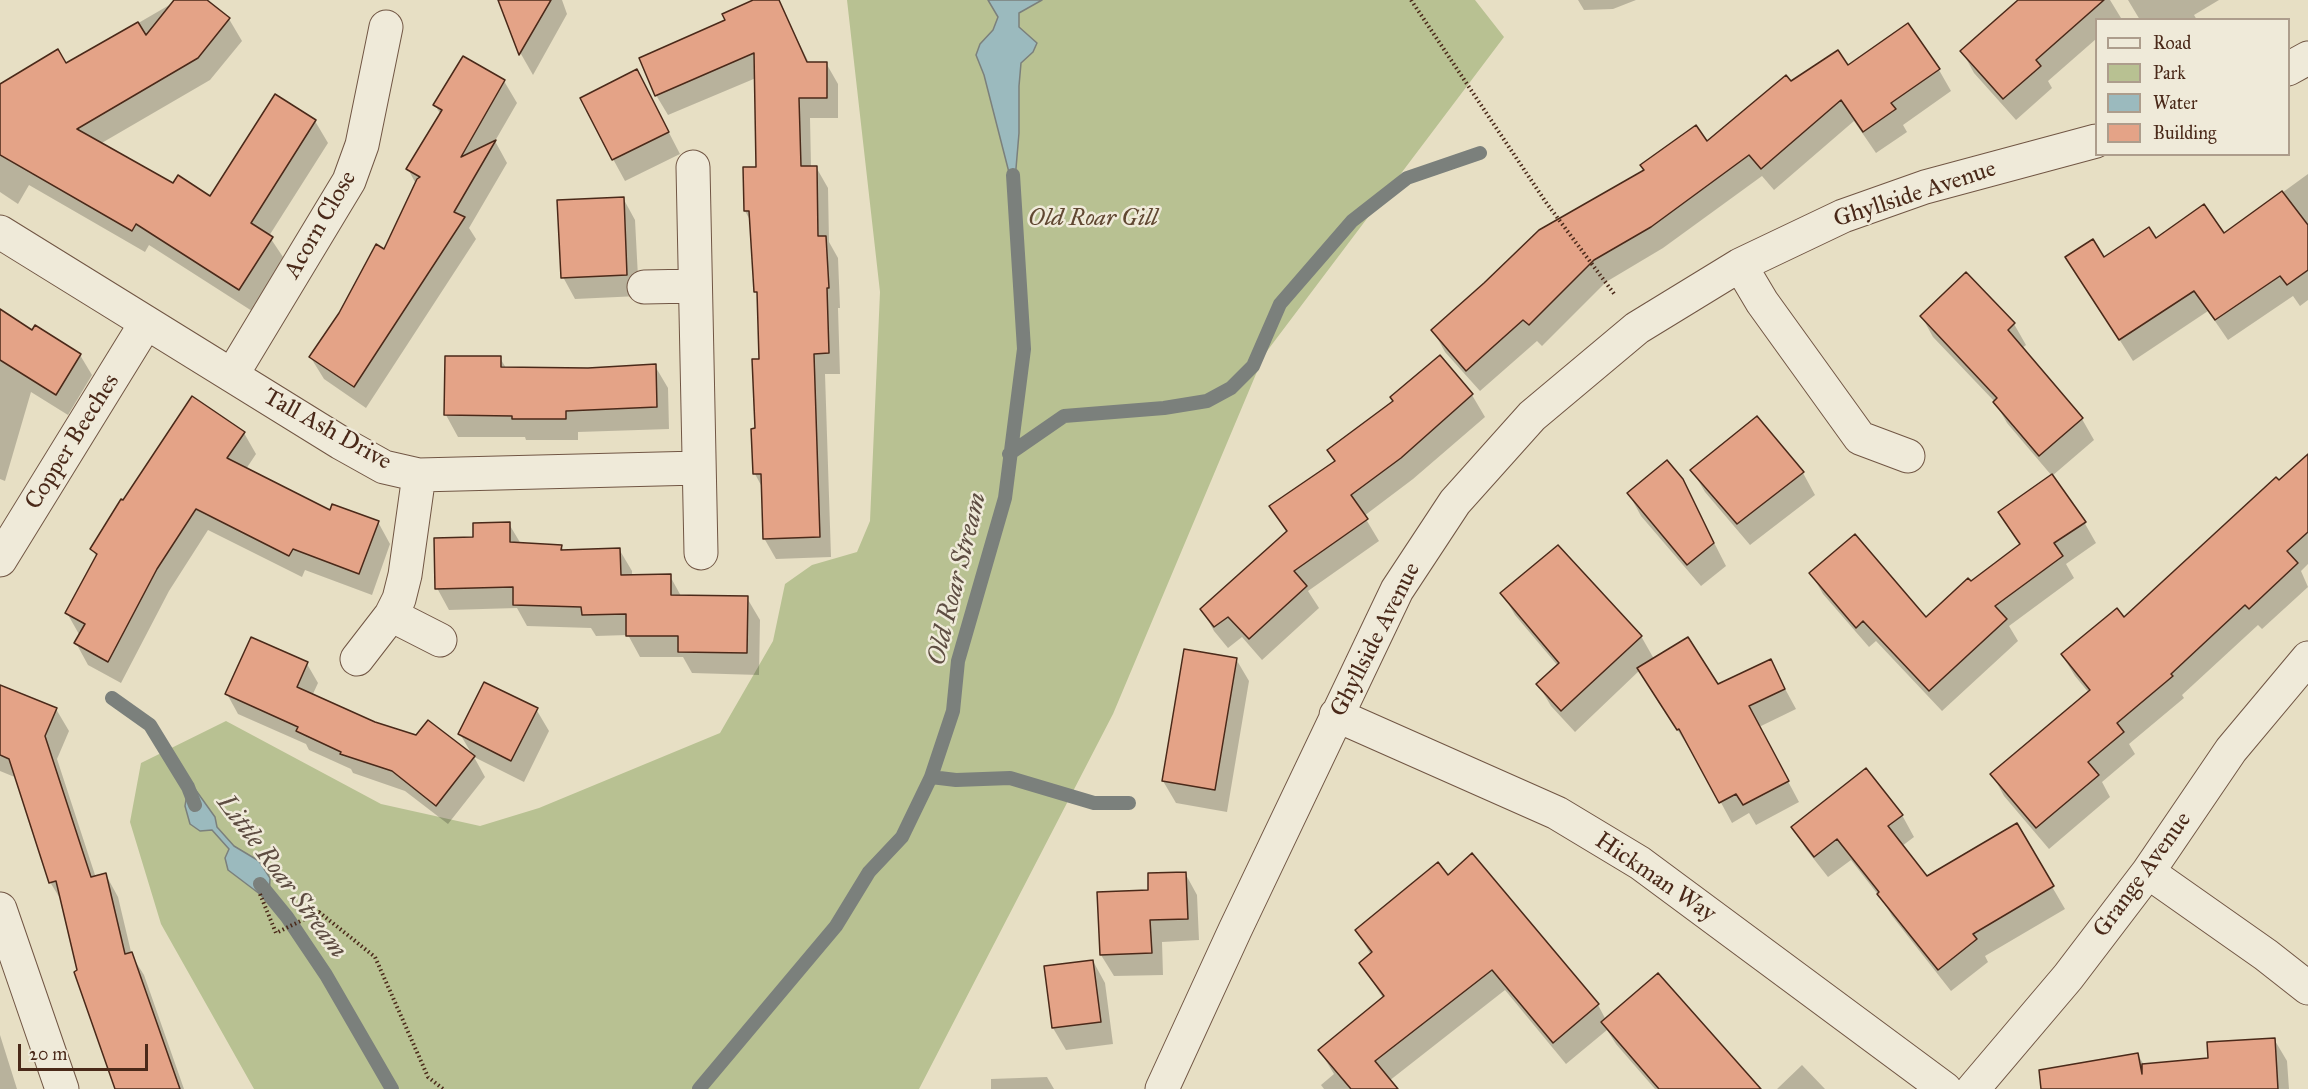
<!DOCTYPE html>
<style>
body{margin:0}
#map{position:relative;width:2308px;height:1089px;overflow:hidden;background:#e7dfc4;font-family:"IM FELL Great Primer",serif}
canvas{display:block}
.legend{position:absolute;left:2095px;top:18px;width:195px;height:138px;box-sizing:border-box;background:#efead9;border:2px solid #ad9d8c;margin:0;padding:8px 10px;list-style:none;font-size:18px;color:#4a2919}
.legend li{display:flex;align-items:center;gap:12px;height:30px}
.legend b{width:30px;border:2px solid #ad9d8c}
.scale{position:absolute;left:18px;top:1044px;width:130px;height:27px;box-sizing:border-box;border:3px solid #4a2919;border-top:0;padding-left:8px;font-size:18px;line-height:21px;white-space:nowrap;color:#4a2919;-webkit-text-stroke:4px #efead9;paint-order:stroke}
</style>
<div id="map">
<canvas width="2308" height="1089"></canvas>
<ul class="legend">
<li><b style="height:8px;background:#efead9"></b>Road</li>
<li><b style="height:16px;background:#b8c192"></b>Park</li>
<li><b style="height:16px;background:#9bbabe"></b>Water</li>
<li><b style="height:16px;background:#e4a387"></b>Building</li>
</ul>
<div class="scale">20 m</div>
</div>
<script>
const g = document.querySelector('canvas').getContext('2d');
g.lineJoin = 'round';
function paint(path, color) {
  g.fillStyle = color;
  g.fill(path, 'evenodd');
}
function toPath(rows) {
  const path = new Path2D();
  for (const r of rows) {
    path.moveTo(r[0], r[1]);
    for (let i = 2; i < r.length; i += 2) path.lineTo(r[i], r[i + 1]);
  }
  return path;
}
function trace(path, color, width, dash) {
  g.strokeStyle = color;
  g.lineWidth = width;
  g.lineCap = dash ? 'butt' : 'round';
  g.setLineDash(dash || []);
  g.stroke(path);
}
function label(font, color, halo, rows, align = 'center') {
  g.font = font + ' "IM FELL Great Primer",serif';
  g.lineWidth = 5;
  g.setLineDash([]);
  g.textBaseline = 'middle';
  g.strokeStyle = halo;
  g.fillStyle = color;
  for (const [text, x, y, turn = 0] of rows) {
    g.save();
    g.translate(x, y);
    g.rotate((+turn || 0) * Math.PI / 180);
    g.textAlign = isNaN(turn) ? turn : align;
    if (halo) g.strokeText(text, 0, 0);
    g.fillText(text, 0, 0);
    g.restore();
  }
}
paint(toPath([
 [847,0,1475,0,1504,37,1264,355,1113,714,919,1089,254,1089,161,924,130,822,141,763,226,721,381,804,480,826,539,808,720,733,773,641,785,584,812,565,857,552,870,521,880,292]
]), '#b8c192');
const water = toPath([
 [988,0,1042,0,1019,13,1019,27,1037,43,1033,52,1021,63,1019,86,1019,133,1014,192,984,75,976,55,980,44,993,30,998,17,988,0],
 [188,787,195,789,215,817,217,827,234,846,259,861,270,878,269,901,228,870,225,858,229,849,212,830,200,831,190,824,185,806,188,787]
]);
paint(water, '#9bbabe');
trace(water, '#7b807c', 1.5);
paint(toPath([
 [178,0,205,0,229,19,242,41,210,80,100,144,173,185,210,198,275,96,315,121,328,143,269,236,285,260,252,311,149,245,145,252,29,185,18,204,0,192,0,98,66,65],
 [499,0,562,0,567,14,533,75,521,54],
 [757,0,778,0,809,63,826,63,838,84,838,118,810,118,811,167,816,167,828,188,829,242,838,258,840,308,838,308,840,374,825,374,831,557,776,559,764,538,762,487,755,474,761,360,758,296,756,291,751,222,745,211,757,168,756,78,668,115,656,95,727,21],
 [1578,0,1636,0,1613,9,1584,10],
 [2029,0,2110,0,2121,18,2096,20,2096,39,2048,81,2052,88,2016,120,1974,73,1962,51],
 [2128,0,2219,0,2194,15,2197,20,2140,20],
 [1848,67,1939,70,1951,91,1903,125,1907,132,1876,153,1854,121,1774,190,1762,176,1663,248,1606,282,1542,346,1537,341,1480,391,1445,352,1433,330,1707,144,1791,83],
 [637,71,680,154,625,181,613,159],
 [504,81,517,103,495,141,507,163,469,228,476,239,366,408,324,379,311,358,385,251,416,184,408,169,441,115,435,105],
 [2308,174,2308,300,2300,306,2293,296,2228,340,2208,311,2133,361,2067,257,2104,259,2156,240,2224,235],
 [623,198,635,220,639,296,575,299,563,277],
 [1966,274,2014,324,2026,345,2021,349,2082,419,2094,440,2052,476,2007,423,1995,402,1933,337,1922,317],
 [0,311,32,332,80,355,92,375,68,415,31,392,5,481,0,479],
 [1440,357,1472,395,1485,417,1413,479,1364,516,1379,541,1308,591,1319,608,1262,660,1242,637,1228,648,1214,631,1202,609,1287,533,1271,507,1336,462,1394,401],
 [500,358,506,368,588,369,655,366,668,388,669,429,578,432,578,440,526,440,525,437,458,437,446,415],
 [1757,418,1803,473,1815,495,1750,545,1705,492,1692,470],
 [244,433,256,454,246,469,331,512,378,522,390,544,372,595,305,570,302,577,208,530,169,591,121,683,88,665,76,643,80,636,67,613,97,558,92,549],
 [2308,456,2308,564,2301,571,2308,587,2262,629,2258,625,2182,695,2184,698,2129,744,2135,754,2102,782,2110,797,2049,849,2004,796,1992,774,2089,693,2075,676,2062,655,2124,619],
 [1682,480,1726,566,1701,586,1641,516,1629,494],
 [2000,513,2084,522,2096,543,2066,564,2074,578,2009,626,2018,641,1942,711,1876,641,1869,647,1823,594,1811,573,1926,619,2021,546],
 [509,524,521,544,561,546,564,551,619,549,632,571,632,577,670,576,681,596,747,598,760,620,759,675,692,673,683,657,640,657,628,635,596,636,591,628,527,626,517,608,449,610,437,588,475,539],
 [1502,593,1641,636,1654,659,1717,686,1770,661,1796,709,1759,727,1799,802,1756,825,1749,813,1732,823,1692,749,1690,750,1640,670,1575,732,1551,706,1538,684,1558,666,1515,615],
 [1236,659,1249,681,1227,812,1176,803,1163,781],
 [307,664,318,683,312,696,374,723,473,756,460,734,536,709,549,731,524,782,474,757,485,777,448,824,405,791,353,773,351,769,309,750,306,744,238,714,227,694],
 [0,700,56,709,69,731,57,759,96,878,106,875,118,897,132,956,144,975,184,1089,116,1089,79,971,64,905,50,882,17,778,0,771],
 [1902,815,1914,837,1902,846,1927,878,2016,825,2065,909,1985,956,1988,962,1951,991,1892,916,1883,901,1851,860,1828,877,1806,849,1793,827],
 [1185,873,1197,895,1199,940,1162,942,1163,975,1114,976,1101,955,1150,891],
 [1448,877,1598,1005,1606,1020,1757,1089,1655,1089,1616,1044,1607,1030,1566,1064,1505,990,1389,1081,1396,1089,1324,1089,1321,1085,1334,1074,1320,1051,1383,998,1361,963,1371,955,1357,931],
 [1093,961,1105,983,1113,1044,1066,1050,1053,1028],
 [0,1035,17,1089,0,1089],
 [2274,1039,2287,1061,2289,1089,2082,1089,2138,1055,2144,1065,2210,1059],
 [1802,1065,1825,1089,1777,1089],
 [1047,1077,1054,1089,991,1089,991,1079]
]), '#0003');
trace(toPath([
 [1009,454,1064,416,1164,408,1207,401,1231,388,1253,366,1280,304,1352,221,1407,178,1480,153],
 [112,698,150,725,188,787,195,805],
 [931,777,956,780,1010,778,1094,803,1129,803],
 [260,884,287,917,326,975,392,1089],
 [699,1089,836,926,869,872,902,837,931,777,953,711,958,661,1005,498,1024,349,1013,175]
]), '#7b807c', 14);
const building = toPath([
 [174,0,207,0,230,18,198,58,77,129,173,183,178,175,210,196,275,94,316,120,251,223,273,237,239,290,136,224,132,231,0,155,0,84,58,49,66,63,138,22,146,35,174,0],
 [498,0,551,0,519,55,498,0],
 [753,0,779,0,807,62,827,62,827,98,799,98,801,166,817,166,818,236,826,236,829,288,827,288,829,353,814,354,820,537,763,539,761,474,753,474,751,429,755,428,752,359,759,359,757,292,754,292,749,211,744,211,743,167,756,167,754,53,655,96,639,58,725,20,722,14,753,0],
 [2018,0,2104,0,2036,60,2041,66,2003,99,1960,51,2018,0],
 [1908,23,1940,69,1891,103,1896,109,1863,132,1841,100,1761,169,1749,155,1651,227,1594,260,1529,325,1523,320,1466,371,1431,330,1484,283,1539,230,1644,170,1640,165,1696,125,1707,141,1786,75,1791,81,1838,50,1848,65,1908,23],
 [463,56,505,80,461,157,496,140,454,212,465,217,354,387,309,357,339,313,376,244,384,249,417,179,420,177,406,169,442,110,433,105,463,56],
 [637,69,669,132,612,160,580,98,637,69],
 [2282,191,2308,225,2308,270,2287,285,2280,276,2215,320,2194,291,2119,340,2065,257,2093,239,2104,257,2149,227,2156,238,2204,204,2224,233,2282,191],
 [624,197,627,275,561,278,557,200,624,197],
 [1966,272,2015,323,2008,330,2083,418,2039,456,1993,402,1997,398,1920,316,1966,272],
 [0,309,32,330,35,325,81,354,56,395,0,360,0,309],
 [1440,355,1473,394,1401,458,1351,495,1368,519,1294,571,1307,586,1249,639,1228,617,1214,627,1200,609,1287,531,1269,506,1335,461,1327,450,1393,401,1390,397,1440,355],
 [445,356,501,356,501,367,588,368,656,364,657,407,566,411,566,419,512,419,512,416,444,415,445,356],
 [192,396,245,432,227,458,330,510,332,504,379,521,359,574,293,549,289,556,196,509,157,569,108,662,74,643,85,624,65,613,97,554,90,549,121,499,123,500,192,396],
 [1757,416,1804,472,1737,524,1690,470,1757,416],
 [2308,454,2308,532,2287,551,2298,563,2249,609,2245,605,2171,674,2173,676,2117,723,2124,732,2088,762,2099,775,2036,828,1990,774,2090,690,2061,654,2117,608,2124,617,2276,477,2279,480,2308,454],
 [1667,460,1683,479,1714,543,1687,565,1627,493,1667,460],
 [2052,474,2086,522,2054,543,2063,556,1995,606,2007,619,1929,691,1863,621,1856,628,1809,573,1855,534,1926,617,1968,578,1971,581,2020,544,1998,512,2052,474],
 [510,522,510,542,562,545,561,550,620,548,621,575,671,574,671,595,748,596,747,653,678,652,678,636,626,636,626,614,582,615,581,607,513,605,513,587,435,589,434,538,473,537,473,523,510,522],
 [1558,545,1642,636,1561,711,1536,684,1559,663,1500,593,1558,545],
 [251,637,308,662,297,687,375,722,416,735,428,720,475,756,436,806,392,771,340,754,341,752,296,731,298,727,225,694,251,637],
 [1688,637,1718,684,1771,659,1785,689,1749,706,1789,781,1743,805,1736,794,1719,803,1679,729,1677,730,1637,668,1688,637],
 [1184,649,1237,658,1215,790,1162,781,1184,649],
 [484,682,538,708,511,761,458,734,484,682],
 [0,685,57,708,45,736,91,877,106,873,125,954,132,952,180,1089,115,1089,74,972,77,970,56,881,49,883,9,759,0,755,0,685],
 [1866,768,1903,815,1888,826,1927,876,2017,823,2054,886,1973,934,1977,939,1938,970,1877,894,1879,892,1837,839,1814,857,1791,827,1866,768],
 [1472,853,1599,1004,1553,1043,1492,970,1375,1061,1398,1089,1351,1089,1318,1050,1384,996,1359,963,1372,952,1355,930,1438,862,1448,875,1472,853],
 [1186,872,1188,919,1150,920,1152,953,1100,955,1097,892,1148,890,1148,873,1186,872],
 [1093,960,1101,1022,1052,1028,1044,966,1093,960],
 [1658,973,1761,1089,1659,1089,1601,1022,1658,973],
 [2275,1038,2278,1089,2041,1089,2039,1070,2138,1053,2142,1074,2142,1064,2208,1058,2207,1042,2275,1038]
]);
paint(building, '#e4a387');
trace(building, '#4a2919', 1.5);
const minor = toPath([
 [2288,69,2308,58],
 [693,167,701,553],
 [0,232,341,443,384,467,419,475,699,468],
 [1740,265,1762,302,1860,438,1908,456],
 [644,287,695,286],
 [232,375,349,181,362,145,386,27],
 [0,560,146,323],
 [391,615,440,640],
 [357,659,391,615,399,599,405,575,419,475],
 [1336,715,1557,813,1640,863,1945,1089],
 [2148,872,2266,955,2308,988],
 [0,909,62,1089],
 [1162,1089,1235,930,1397,590,1455,502,1532,416,1637,328,1740,265,1843,216,1925,187,2096,141],
 [1973,1089,2068,977,2148,872,2231,750,2308,658]
]);
trace(minor, '#715644', 35);
trace(toPath([
 [1411,0,1545,201,1615,295],
 [260,894,276,933,319,912,375,957,428,1077,443,1089]
]), '#4a2919', 4, [1.5, 3]);
trace(minor, '#efead9', 33);
label('24px', '#4a2919', '#efead9', [
 ["Ghyllside Avenue",1915,195,-18],
 ["Acorn Close",321,225,-60],
 ["Tall Ash Drive",327,430,29],
 ["Copper Beeches",73,442,-58],
 ["Ghyllside Avenue",1376,640,-63],
 ["Grange Avenue",2143,875,-54],
 ["Hickman Way",1655,878,34]
]);
label('italic 24px', '#604731', '#efead9', [
 ["Old Roar Gill",1093,219]
]);
label('italic 26px', '#5e4d42', '#efead9', [
 ["Old Roar Stream",958,579,-76],
 ["Little Roar Stream",281,877,53]
]);
</script>
